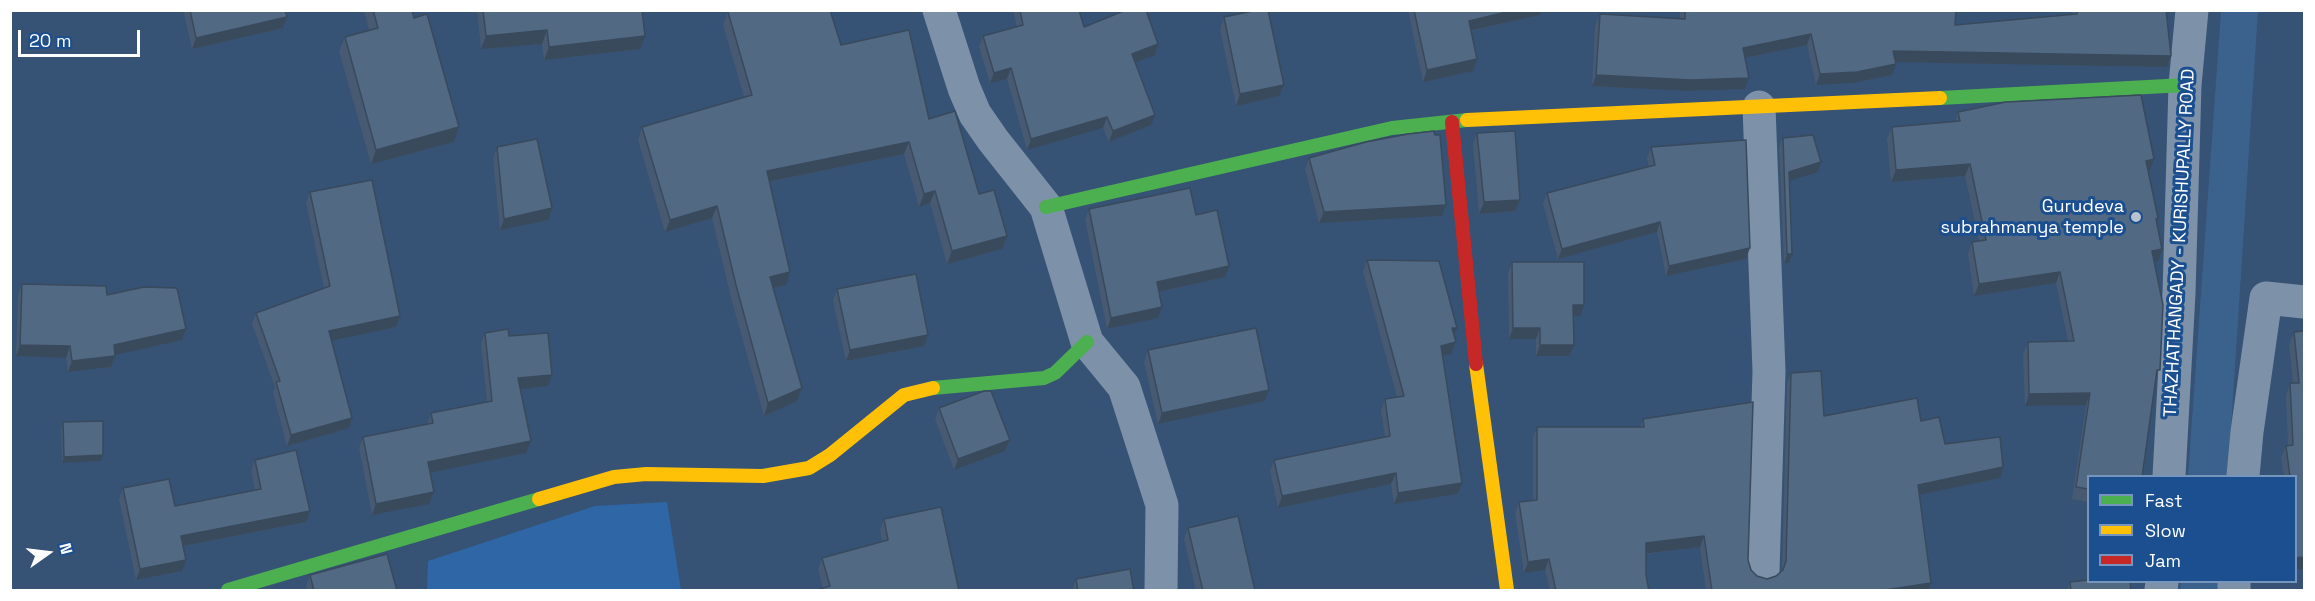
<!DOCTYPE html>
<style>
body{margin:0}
#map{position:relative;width:2315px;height:601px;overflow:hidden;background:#365274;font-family:"Space Grotesk",sans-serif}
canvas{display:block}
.frame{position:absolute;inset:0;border:12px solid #fff;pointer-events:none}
.legend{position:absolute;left:2087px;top:475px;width:210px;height:108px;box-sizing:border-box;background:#1b4f8f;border:2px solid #7695bc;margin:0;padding:8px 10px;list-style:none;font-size:18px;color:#fff}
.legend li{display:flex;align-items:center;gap:12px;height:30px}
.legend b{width:30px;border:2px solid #7695bc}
.north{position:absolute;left:18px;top:523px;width:60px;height:60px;-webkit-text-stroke:4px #1b4f8f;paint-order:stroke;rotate:76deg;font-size:16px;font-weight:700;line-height:24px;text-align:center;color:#fff}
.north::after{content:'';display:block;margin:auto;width:21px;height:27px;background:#fff;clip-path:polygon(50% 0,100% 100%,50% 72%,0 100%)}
.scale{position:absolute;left:18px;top:30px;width:122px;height:27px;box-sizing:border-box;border:3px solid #fff;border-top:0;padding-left:8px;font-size:18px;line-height:21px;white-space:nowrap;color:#fff;-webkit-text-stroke:4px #1b4f8f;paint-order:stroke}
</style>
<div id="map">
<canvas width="2315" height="601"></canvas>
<div class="frame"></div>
<ul class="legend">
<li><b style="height:8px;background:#4caf50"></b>Fast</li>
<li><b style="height:8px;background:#ffc107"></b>Slow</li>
<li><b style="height:8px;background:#c62828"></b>Jam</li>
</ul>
<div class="north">N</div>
<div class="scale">20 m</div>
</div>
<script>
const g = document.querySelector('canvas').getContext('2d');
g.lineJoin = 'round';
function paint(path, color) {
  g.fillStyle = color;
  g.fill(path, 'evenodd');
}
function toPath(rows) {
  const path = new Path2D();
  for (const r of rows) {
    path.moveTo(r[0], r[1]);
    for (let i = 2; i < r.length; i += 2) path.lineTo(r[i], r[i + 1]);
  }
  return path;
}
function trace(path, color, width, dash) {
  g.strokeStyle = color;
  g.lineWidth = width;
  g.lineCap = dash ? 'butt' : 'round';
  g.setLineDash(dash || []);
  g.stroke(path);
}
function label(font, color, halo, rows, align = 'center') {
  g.font = font + ' "Space Grotesk",sans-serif';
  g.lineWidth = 6;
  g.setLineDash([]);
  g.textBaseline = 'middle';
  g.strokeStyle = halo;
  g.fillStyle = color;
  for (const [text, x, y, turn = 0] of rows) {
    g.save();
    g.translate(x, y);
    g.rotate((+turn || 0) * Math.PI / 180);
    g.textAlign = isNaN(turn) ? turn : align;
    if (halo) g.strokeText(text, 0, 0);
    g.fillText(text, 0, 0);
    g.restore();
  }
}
paint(toPath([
 [667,502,681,590,427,590,428,561,595,506]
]), '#2f66a5');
paint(toPath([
 [2221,11,2258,11,2228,476,2188,476],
 [2181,582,2221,582,2220,590,2180,590]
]), '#3b618d');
trace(toPath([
 [939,10,964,88,975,114,993,140,1046,207,1087,342,1124,387,1162,505,1161,590],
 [1759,107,1769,371,1763,571],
 [2169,476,2179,293,2185,85,2192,10],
 [2243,476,2247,432,2266,298,2304,302],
 [2161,590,2162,582],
 [2234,590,2234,582]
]), '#7d92a8', 33);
trace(toPath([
 [1940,98,2185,85],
 [1046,207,1392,128,1467,120],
 [933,388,1044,378,1055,373,1087,342],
 [228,590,539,499]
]), '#4caf50', 14);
trace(toPath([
 [1467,120,1940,98],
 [1476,364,1507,590],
 [539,499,614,477,646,474,763,476,809,468,830,455,904,395,933,388]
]), '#ffc107', 14);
trace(toPath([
 [1452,122,1476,364]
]), '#c62828', 14);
paint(toPath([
 [183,10,285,10,287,17,283,28,192,49],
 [364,10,412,10,454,142,371,164,339,51,345,37,369,30],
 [477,10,642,10,640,49,544,60,542,44,481,49],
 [1013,10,1079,10,1084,27,1158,44,1155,55,1135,62,1151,125,1109,142,1103,128,1027,150,1007,79,990,83,979,47,983,36,1017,27],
 [1408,10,1542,10,1540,15,1471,31,1473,71,1423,82],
 [1680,10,1956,10,1955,25,2073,14,2072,10,2166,10,2171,56,2167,67,1895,62,1892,75,1853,83,1816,85,1807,45,1745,58,1749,78,1745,89,1687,91,1592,86,1595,26,1600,14,1680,19],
 [728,12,841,45,929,119,979,194,1002,249,947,264,930,203,919,207,904,154,769,182,786,285,773,288,802,388,797,401,764,416,731,298,712,218,665,232,638,140,642,127,744,97,723,25],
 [1224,17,1284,85,1279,96,1236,106,1220,29],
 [1958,112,2150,170,2148,171,2157,223,2158,261,2155,262,2088,477,2088,502,2072,499,2086,405,2025,406,2023,354,2028,342,2068,341,2056,283,1974,296,1968,254,1972,242,1979,241,1965,176,1891,182,1887,139,1892,127,1955,122],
 [1477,133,1520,200,1515,211,1479,214,1473,144],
 [1783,138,1818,172,1789,180,1792,254,1789,263,1784,263,1779,147],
 [497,147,548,220,500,230,493,159],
 [1651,147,1746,259,1666,276,1657,232,1558,259,1543,204,1547,193,1649,167,1647,158],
 [1309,158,1446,205,1442,216,1319,223,1305,169],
 [310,192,396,327,331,340,352,418,349,428,287,446,273,393,275,387,252,324,256,313,324,288,306,203],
 [1089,209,1196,215,1225,277,1159,292,1158,318,1107,329,1085,220],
 [1367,260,1457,328,1454,336,1456,342,1451,354,1443,356,1462,483,1458,494,1394,504,1391,484,1278,508,1270,471,1274,460,1385,437,1381,410,1385,399,1397,397,1363,272],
 [1512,262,1580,316,1573,316,1569,356,1536,356,1536,339,1509,339,1508,273],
 [22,284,107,295,186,329,182,340,115,355,111,367,68,372,66,358,16,356,18,295],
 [837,289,924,346,846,361,833,301],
 [2304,331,2304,569,2295,570,2295,477,2284,477,2281,458,2286,446,2288,446,2286,396,2290,383,2293,383,2289,344,2294,332],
 [485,333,509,336,548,386,520,389,526,453,430,472,434,492,429,504,372,515,359,448,363,437,427,424,431,413,487,402,481,344],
 [1148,350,1269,390,1265,401,1158,424,1144,362],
 [1791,373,1824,416,1921,421,1945,444,2000,478,1919,495,1931,583,1928,591,1706,591,1700,547,1646,554,1646,575,1649,591,1550,591,1545,570,1524,573,1515,513,1519,502,1533,500,1533,437,1537,427,1640,427,1643,419,1748,560,1751,570,1757,576,1767,579,1776,576,1782,571,1787,383],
 [939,408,1010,440,1005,451,954,470,935,419],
 [63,422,101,461,62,463,61,428],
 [255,460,306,522,183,546,182,571,136,580,119,499,123,488,175,506,255,490,251,471],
 [884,519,959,591,823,588,818,570,822,558,882,541,880,530],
 [1188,528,1255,591,1196,591,1184,539],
 [310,575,397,591,307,591,306,587],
 [1076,579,1134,591,1072,591],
 [2070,582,2131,591,2067,591]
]), '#475a72');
paint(toPath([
 [1515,10,1542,10,1540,15,1464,32,1469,21],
 [287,17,283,28,192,49,196,38],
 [547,30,542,44,481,49,486,36],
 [1811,34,1807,45,1739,59,1743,48],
 [645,36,640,49,544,60,549,47],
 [1158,44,1155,55,1128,65,1132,54],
 [1893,51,2171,56,2167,67,1889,62],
 [1477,59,1473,71,1423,82,1427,70],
 [1896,64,1892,75,1853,83,1816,85,1820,74],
 [1011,68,1007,79,990,83,994,73],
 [1596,75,1749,78,1745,89,1687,91,1592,86],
 [1284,85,1279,96,1236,106,1240,94],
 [1155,115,1151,125,1109,142,1113,131],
 [1107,117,1103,128,1027,150,1031,139],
 [459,127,454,142,371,164,376,150],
 [909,142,904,154,762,183,767,171],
 [2154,159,2150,170,2142,172,2146,161],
 [1821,162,1818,172,1786,182,1789,172],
 [1970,164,1965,176,1891,182,1896,170],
 [935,191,930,203,919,207,924,194],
 [1520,200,1515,211,1479,214,1484,202],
 [1446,205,1442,216,1319,223,1324,212],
 [717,206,712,218,665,232,670,220],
 [552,208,548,220,500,230,504,219],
 [1660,222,1657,232,1558,259,1562,249],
 [1007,236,1002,249,947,264,952,251],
 [1750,248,1746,259,1666,276,1669,266],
 [2162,249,2158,261,2148,263,2152,251],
 [1787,254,1792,254,1789,263,1784,263],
 [1229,266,1225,277,1153,293,1157,282],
 [790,272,786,285,765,290,770,277],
 [2060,272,2056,283,1974,296,1979,284],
 [1573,305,1584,305,1580,316,1569,316],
 [1162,307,1158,318,1107,329,1111,318],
 [400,316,396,327,325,342,329,331],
 [1452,328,1457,328,1453,339],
 [1513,328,1540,328,1536,339,1509,339],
 [186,329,182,340,111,356,115,356,111,367,68,372,72,361,114,345],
 [928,335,924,346,846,361,850,350],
 [1456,342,1451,354,1437,357,1441,346],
 [20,345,70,346,66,358,16,356],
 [1540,345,1574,345,1569,356,1536,356],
 [552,375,548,386,514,390,518,378],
 [802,388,797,401,764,416,768,403],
 [1269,390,1265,401,1158,424,1162,413],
 [2090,393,2086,405,2025,406,2029,394],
 [352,418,349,428,287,446,291,435],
 [1010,440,1005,451,954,470,958,459],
 [531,441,526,453,423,474,428,462],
 [103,455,101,461,62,463,64,457],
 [2003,467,2000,478,1914,496,1918,485],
 [1396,473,1391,484,1278,508,1282,496],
 [1462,483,1458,494,1394,504,1398,493],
 [434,492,429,504,372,515,376,504],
 [310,511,306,522,177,547,181,536],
 [1704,536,1700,547,1642,554,1646,543],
 [2304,557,2304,569,2295,570,2295,558],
 [1549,559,1545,570,1524,573,1528,562],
 [186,560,182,571,136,580,140,569],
 [1931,583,1928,591,1878,591]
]), '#394a5c');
const building = toPath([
 [190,10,285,10,287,17,196,38,190,10],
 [373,10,412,10,414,18,427,14,459,127,376,150,345,37,378,28,373,10],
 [483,10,642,10,645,36,549,47,547,30,486,36,483,10],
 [733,10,830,10,841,45,909,30,929,119,955,111,979,194,994,190,1007,236,952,251,935,191,924,194,909,142,767,171,790,272,770,277,802,388,768,403,736,285,717,206,670,220,642,127,752,95,728,12,733,10],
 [1020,10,1079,10,1084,27,1126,10,1146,10,1158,44,1132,54,1155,115,1113,131,1107,117,1031,139,1011,68,994,73,983,36,1023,25,1020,10],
 [1258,10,1268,10,1284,85,1240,94,1224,17,1258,10],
 [1414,10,1515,10,1469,21,1477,59,1427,70,1414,10],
 [1685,10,1956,10,1955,25,2077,14,2077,10,2166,10,2171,56,1893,51,1896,64,1857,72,1820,74,1811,34,1743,48,1749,78,1691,80,1596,75,1600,14,1685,19,1685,10],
 [2141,95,2154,159,2146,161,2158,218,2156,219,2162,249,2152,251,2163,305,2160,370,2157,370,2142,477,2088,477,2088,489,2076,487,2090,393,2029,394,2028,342,2074,341,2060,272,1979,284,1972,242,1986,240,1970,164,1896,170,1892,127,1960,121,1958,112,2006,102,2141,95],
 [1434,131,1435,135,1440,135,1446,205,1324,212,1309,158,1366,142,1408,134,1434,131],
 [1515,131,1520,200,1484,202,1477,133,1515,131],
 [1813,135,1821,162,1789,172,1792,254,1787,254,1783,138,1813,135],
 [537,139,552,208,504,219,497,147,537,139],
 [1746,140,1750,248,1669,266,1660,222,1562,249,1547,193,1655,165,1651,147,1746,140],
 [372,180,400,316,329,331,352,418,291,435,276,382,280,381,256,313,330,286,310,192,372,180],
 [1190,188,1196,215,1217,210,1229,266,1157,282,1162,307,1111,318,1089,209,1190,188],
 [1367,260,1439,261,1457,328,1452,328,1456,342,1441,346,1462,483,1398,493,1396,473,1282,496,1274,460,1390,436,1385,399,1404,396,1367,260],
 [1512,262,1584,262,1584,305,1573,305,1574,345,1540,345,1540,328,1513,328,1512,262],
 [916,274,928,335,850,350,837,289,916,274],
 [22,284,106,286,107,295,144,287,177,288,186,329,114,345,115,356,72,361,70,346,20,345,22,284],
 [1256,328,1269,390,1162,413,1148,350,1256,328],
 [508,329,509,336,548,333,552,375,518,378,531,441,428,462,434,492,376,504,363,437,433,423,431,413,492,401,485,333,508,329],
 [2304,331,2304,557,2295,558,2295,477,2290,477,2286,446,2293,445,2290,383,2299,383,2294,332,2304,331],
 [1821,371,1824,416,1917,398,1921,421,1939,417,1945,444,2000,437,2003,467,1918,485,1931,583,1878,591,1712,591,1704,536,1646,543,1646,575,1649,591,1556,591,1549,559,1528,562,1519,502,1537,500,1537,427,1644,427,1643,419,1753,402,1748,560,1751,570,1757,576,1767,579,1776,576,1783,570,1786,561,1791,373,1821,371],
 [984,391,991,391,1010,440,958,459,939,408,984,391],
 [103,421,103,455,64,457,63,422,103,421],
 [296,450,310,511,181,536,186,560,140,569,123,488,169,479,175,506,261,489,255,460,296,450],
 [941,507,959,591,813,591,830,586,822,558,888,540,884,519,941,507],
 [1238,516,1255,591,1203,591,1188,528,1238,516],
 [387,554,397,591,314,591,310,575,387,554],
 [1130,569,1134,591,1078,591,1076,579,1130,569],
 [2088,580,2088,582,2130,582,2131,591,2071,591,2070,582,2088,580]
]);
paint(building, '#526984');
trace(building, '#394a5c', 1.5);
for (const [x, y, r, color] of [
 [2136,217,6,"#b9c2ce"]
]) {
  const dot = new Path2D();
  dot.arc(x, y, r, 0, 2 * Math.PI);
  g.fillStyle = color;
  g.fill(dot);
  trace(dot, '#1b4f8f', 2);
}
label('18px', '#fff', '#1b4f8f', [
 ["Gurudeva",2124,207],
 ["subrahmanya temple",2124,228]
], 'right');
label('18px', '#fff', '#1b4f8f', [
 ["THAZHATHANGADY - KURISHUPALLY ROAD",2180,243,-87]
]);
</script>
